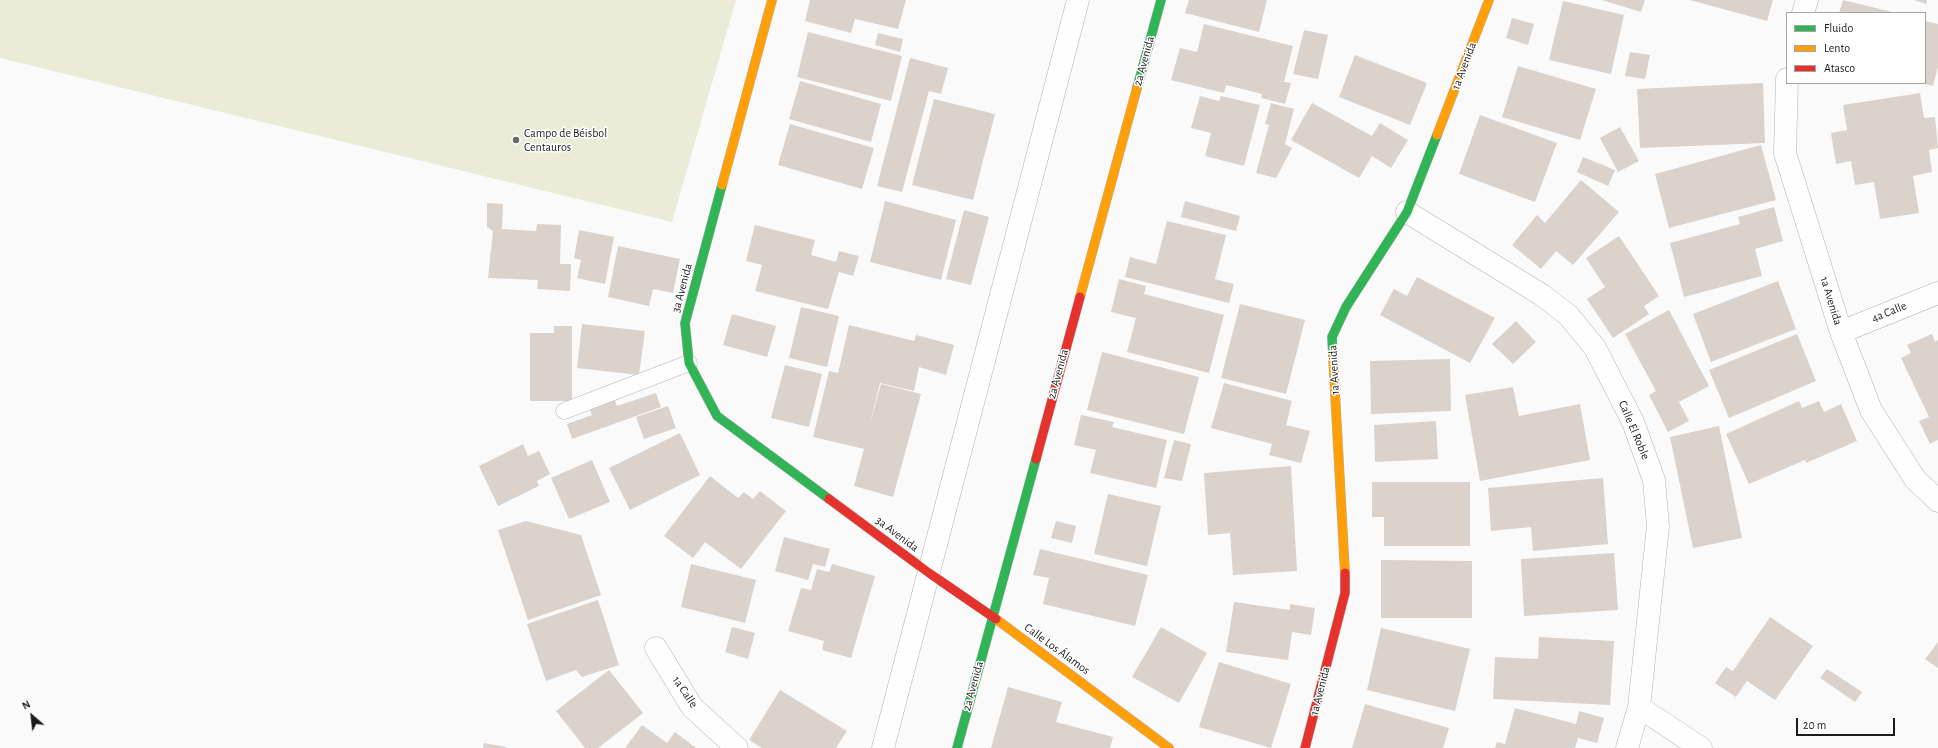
<!DOCTYPE html>
<meta charset="utf-8">
<style>
body{margin:0}
#map{position:relative;width:1938px;height:748px;overflow:hidden;background:#fafafb;font-family:"Alegreya Sans",sans-serif}
canvas{display:block}
.legend{position:absolute;left:1786px;top:12px;width:140px;height:72px;box-sizing:border-box;background:#fff;border:1px solid #a4a4a4;margin:0;padding:5px 7px;list-style:none;font-size:12px;color:#1b1b1c}
.legend li{display:flex;align-items:center;gap:8px;height:20px}
.legend b{width:20px;border:1px solid #a4a4a4}
.north{position:absolute;left:12px;top:696px;width:40px;height:40px;-webkit-text-stroke:3px #fff;paint-order:stroke;rotate:332deg;font-size:11px;font-weight:700;line-height:16px;text-align:center;color:#1b1b1c}
.north::after{content:'';display:block;margin:auto;width:14px;height:18px;background:#1b1b1c;clip-path:polygon(50% 0,100% 100%,50% 72%,0 100%)}
.scale{position:absolute;left:1796px;top:718px;width:99px;height:18px;box-sizing:border-box;border:2px solid #1b1b1c;border-top:0;padding-left:5px;font-size:12px;line-height:14px;white-space:nowrap;color:#1b1b1c;-webkit-text-stroke:3px #fff;paint-order:stroke}
</style>
<div id="map">
<canvas width="1938" height="748"></canvas>
<ul class="legend">
<li><b style="height:5px;background:#30b455"></b>Fluido</li>
<li><b style="height:5px;background:#ff9f0a"></b>Lento</li>
<li><b style="height:5px;background:#e5322d"></b>Atasco</li>
</ul>
<div class="north">N</div>
<div class="scale">20 m</div>
</div>
<script>
const g = document.querySelector('canvas').getContext('2d');
g.lineJoin = 'round';
function paint(path, color) {
  g.fillStyle = color;
  g.fill(path, 'evenodd');
}
function toPath(rows) {
  const path = new Path2D();
  for (const r of rows) {
    path.moveTo(r[0], r[1]);
    for (let i = 2; i < r.length; i += 2) path.lineTo(r[i], r[i + 1]);
  }
  return path;
}
function trace(path, color, width, dash) {
  g.strokeStyle = color;
  g.lineWidth = width;
  g.lineCap = dash ? 'butt' : 'round';
  g.setLineDash(dash || []);
  g.stroke(path);
}
function label(font, color, halo, rows, align = 'center') {
  g.font = font + ' "Alegreya Sans",sans-serif';
  g.lineWidth = 3;
  g.setLineDash([]);
  g.textBaseline = 'middle';
  g.strokeStyle = halo;
  g.fillStyle = color;
  for (const [text, x, y, turn = 0] of rows) {
    g.save();
    g.translate(x, y);
    g.rotate((+turn || 0) * Math.PI / 180);
    g.textAlign = isNaN(turn) ? turn : align;
    if (halo) g.strokeText(text, 0, 0);
    g.fillText(text, 0, 0);
    g.restore();
  }
}
paint(toPath([
 [0,0,736,0,672,222,0,58]
]), '#eaecd8');
paint(toPath([
 [810,0,906,0,898,29,855,19,851,33,805,21],
 [1189,0,1267,0,1259,32,1185,13],
 [1602,0,1645,0,1641,12],
 [1690,0,1773,0,1767,21],
 [1843,0,1892,12,1892,13,1839,13],
 [1914,0,1927,0,1926,4],
 [1563,1,1624,15,1611,74,1549,60],
 [1512,18,1534,24,1528,45,1506,38],
 [1925,21,1938,24,1938,67,1933,86,1925,84],
 [1204,24,1293,46,1284,82,1291,83,1285,104,1261,98,1262,94,1226,85,1224,93,1171,80,1180,48,1197,52],
 [1304,30,1328,35,1318,79,1293,74],
 [808,32,902,56,891,101,797,77],
 [878,33,903,39,900,52,875,45],
 [1630,52,1650,55,1645,79,1625,76],
 [1355,55,1427,83,1410,125,1339,97],
 [910,58,948,68,941,94,929,91,902,192,877,186],
 [1518,66,1596,89,1580,140,1502,117],
 [800,81,881,104,871,142,789,119],
 [1763,83,1765,143,1640,148,1637,89],
 [1920,93,1924,118,1935,117,1938,148,1929,150,1932,172,1913,176,1919,213,1880,219,1874,182,1855,185,1851,161,1836,164,1831,133,1847,130,1843,105],
 [1200,96,1219,101,1221,96,1260,105,1244,166,1205,156,1211,133,1191,128],
 [934,99,995,114,973,200,912,185],
 [1271,103,1294,109,1285,144,1292,148,1276,178,1256,173,1269,125,1265,124],
 [1312,103,1372,136,1380,123,1408,140,1391,168,1372,156,1359,178,1291,140],
 [1480,115,1557,143,1535,202,1459,174],
 [790,124,874,148,862,189,778,165],
 [1620,127,1639,161,1618,172,1600,138],
 [1761,145,1776,200,1669,228,1655,174],
 [1583,157,1615,170,1608,186,1577,172],
 [1581,180,1619,212,1573,265,1556,251,1541,269,1512,245,1537,215,1545,223],
 [885,201,956,220,941,280,870,262],
 [1185,201,1240,216,1236,231,1181,217],
 [487,203,503,204,502,229,536,231,537,224,561,225,560,264,571,264,570,291,537,289,538,280,488,278,493,231,487,227],
 [1774,207,1783,241,1755,249,1762,276,1684,297,1670,243,1740,224,1738,217],
 [964,210,989,217,971,285,946,279],
 [1167,221,1226,235,1215,279,1234,284,1229,303,1125,277,1130,257,1156,264],
 [755,225,815,240,811,255,836,262,839,251,859,256,853,276,839,272,828,309,755,291,762,265,746,261],
 [579,230,614,237,605,284,577,278,581,260,574,258],
 [1619,236,1659,296,1644,306,1649,314,1613,338,1587,299,1605,287,1586,258],
 [618,246,680,259,673,293,653,289,649,306,608,297],
 [1417,277,1495,318,1470,363,1380,315,1394,289,1407,296],
 [1119,279,1146,286,1144,294,1224,315,1209,373,1127,352,1136,318,1111,312],
 [1778,281,1796,329,1711,362,1693,314],
 [1240,304,1305,320,1286,394,1221,378],
 [801,307,839,316,827,367,789,358],
 [1669,310,1709,386,1679,402,1689,421,1668,432,1649,395,1656,391,1625,334],
 [732,314,776,326,767,357,723,345],
 [1516,321,1536,342,1513,364,1492,344],
 [582,324,645,331,639,375,577,368],
 [849,325,914,341,916,335,954,345,946,375,919,367,914,391,880,383,869,427,881,384,921,394,893,497,854,486,864,449,813,437,829,371,838,373],
 [554,326,572,326,572,401,530,401,530,333,554,333],
 [1797,334,1816,381,1729,418,1709,370],
 [1932,334,1935,342,1938,340,1938,440,1930,444,1919,421,1929,417,1901,358,1911,353,1907,345],
 [1102,352,1199,377,1184,434,1087,410],
 [1450,359,1451,411,1371,414,1370,361],
 [785,365,822,374,809,427,771,418],
 [1224,383,1292,401,1286,425,1310,431,1301,463,1269,455,1272,444,1211,428],
 [1513,387,1519,416,1580,404,1590,460,1480,481,1465,395],
 [612,393,617,406,656,393,661,407,572,439,567,424,592,415,587,402],
 [1799,401,1802,408,1819,401,1824,412,1841,404,1857,441,1806,463,1805,460,1749,484,1726,434],
 [668,406,676,428,644,439,636,417],
 [1081,415,1114,422,1112,427,1167,440,1156,488,1090,473,1096,450,1074,445],
 [1436,421,1438,459,1375,462,1374,425],
 [1719,426,1742,538,1693,548,1670,437],
 [680,433,700,475,630,510,609,468],
 [1174,440,1191,444,1182,481,1164,478],
 [523,444,528,456,539,451,550,474,537,481,539,486,498,506,479,466],
 [592,460,610,502,569,519,551,478],
 [1291,466,1297,571,1233,575,1230,533,1208,535,1204,473],
 [710,476,738,498,744,492,753,499,760,491,786,511,741,569,705,542,693,558,664,536],
 [1603,478,1608,544,1533,551,1531,527,1491,531,1488,488],
 [1372,482,1470,482,1470,546,1384,546,1384,517,1372,517],
 [1108,494,1161,506,1147,566,1094,554],
 [526,521,581,535,601,595,528,620,498,530],
 [1056,521,1076,526,1072,543,1051,538],
 [784,537,830,549,825,567,813,564,808,580,775,571],
 [1040,549,1148,575,1135,626,1043,604,1049,578,1033,575],
 [1614,553,1618,610,1524,616,1521,559],
 [1381,560,1472,561,1472,618,1381,618],
 [691,564,756,580,745,623,681,607],
 [832,564,875,576,851,658,822,650,824,641,788,631,801,588,811,590,817,569,829,572],
 [598,600,619,665,582,677,576,670,546,681,527,624],
 [1234,602,1290,610,1290,604,1315,608,1311,635,1292,632,1288,660,1226,652],
 [1770,617,1813,646,1775,700,1747,681,1736,697,1715,683,1726,667,1733,671],
 [732,627,755,633,748,659,725,652],
 [1161,627,1207,653,1179,703,1132,677],
 [1381,628,1470,649,1455,711,1367,690],
 [1539,637,1614,641,1610,705,1493,699,1495,657,1538,659],
 [1938,642,1938,668,1925,659],
 [1219,662,1291,684,1271,748,1199,727],
 [1827,669,1862,692,1855,702,1820,678],
 [609,670,643,713,598,748,585,748,556,711],
 [1008,687,1062,702,1056,722,1113,737,1110,748,991,748],
 [780,690,847,731,836,748,762,748,749,740],
 [1365,704,1449,728,1443,748,1352,748],
 [1515,708,1576,724,1579,711,1604,718,1597,743,1578,738,1575,748,1495,748,1497,742,1505,744],
 [642,725,667,743,675,732,696,748,625,748],
 [484,743,506,747,506,748,483,748]
]), '#dbd2cb');
const lane = toPath([
 [564,411,689,363]
]);
const street = toPath([
 [1803,13,1807,0],
 [1787,79,1785,153,1841,332,1871,410,1915,479,1938,501],
 [1407,212,1542,295,1568,315,1595,348,1633,422,1654,480,1658,526,1639,707,1627,748],
 [1841,332,1938,293],
 [656,648,692,707,737,748],
 [1639,707,1701,748],
 [883,748,1078,0]
]);
const fast = toPath([
 [1137,88,1161,0],
 [722,185,685,323,689,363,717,416,829,499],
 [1333,356,1332,337,1346,307,1407,212,1437,135],
 [957,748,1036,459]
]);
const slow = toPath([
 [1437,135,1489,0],
 [722,185,772,0],
 [1080,297,1137,88],
 [1333,356,1345,573],
 [996,619,1169,748]
]);
const jam = toPath([
 [1036,459,1080,297],
 [829,499,929,573,996,619],
 [1305,748,1345,593,1345,573]
]);
trace(lane, '#b4b4b5', 17);
trace(street, '#b4b4b5', 23);
trace(fast, '#b4b4b5', 10);
trace(slow, '#b4b4b5', 10);
trace(jam, '#b4b4b5', 10);
trace(lane, '#fefefe', 16);
trace(street, '#fefefe', 22);
trace(fast, '#30b455', 9);
trace(slow, '#ff9f0a', 9);
trace(jam, '#e5322d', 9);
for (const [x, y, r, color] of [
 [516,140,4,"#69696a"]
]) {
  const dot = new Path2D();
  dot.arc(x, y, r, 0, 2 * Math.PI);
  g.fillStyle = color;
  g.fill(dot);
  trace(dot, '#fff', 1.5);
}
label('12px', '#1b1b1c', '#fff', [
 ["2a Avenida",1144,61,-75],
 ["1a Avenida",1464,66,-69],
 ["3a Avenida",682,288,-75],
 ["1a Avenida",1831,301,73],
 ["4a Calle",1889,312,-22],
 ["1a Avenida",1334,370,-93],
 ["2a Avenida",1058,374,-75],
 ["Calle El Roble",1634,430,67],
 ["3a Avenida",897,534,37],
 ["Calle Los Álamos",1057,649,36],
 ["2a Avenida",973,686,-75],
 ["1a Avenida",1320,691,-76],
 ["1a Calle",685,692,56]
]);
label('12px', '#1b1b1c', '#fff', [
 ["Campo de Béisbol",524,133],
 ["Centauros",524,147]
], 'left');
</script>
